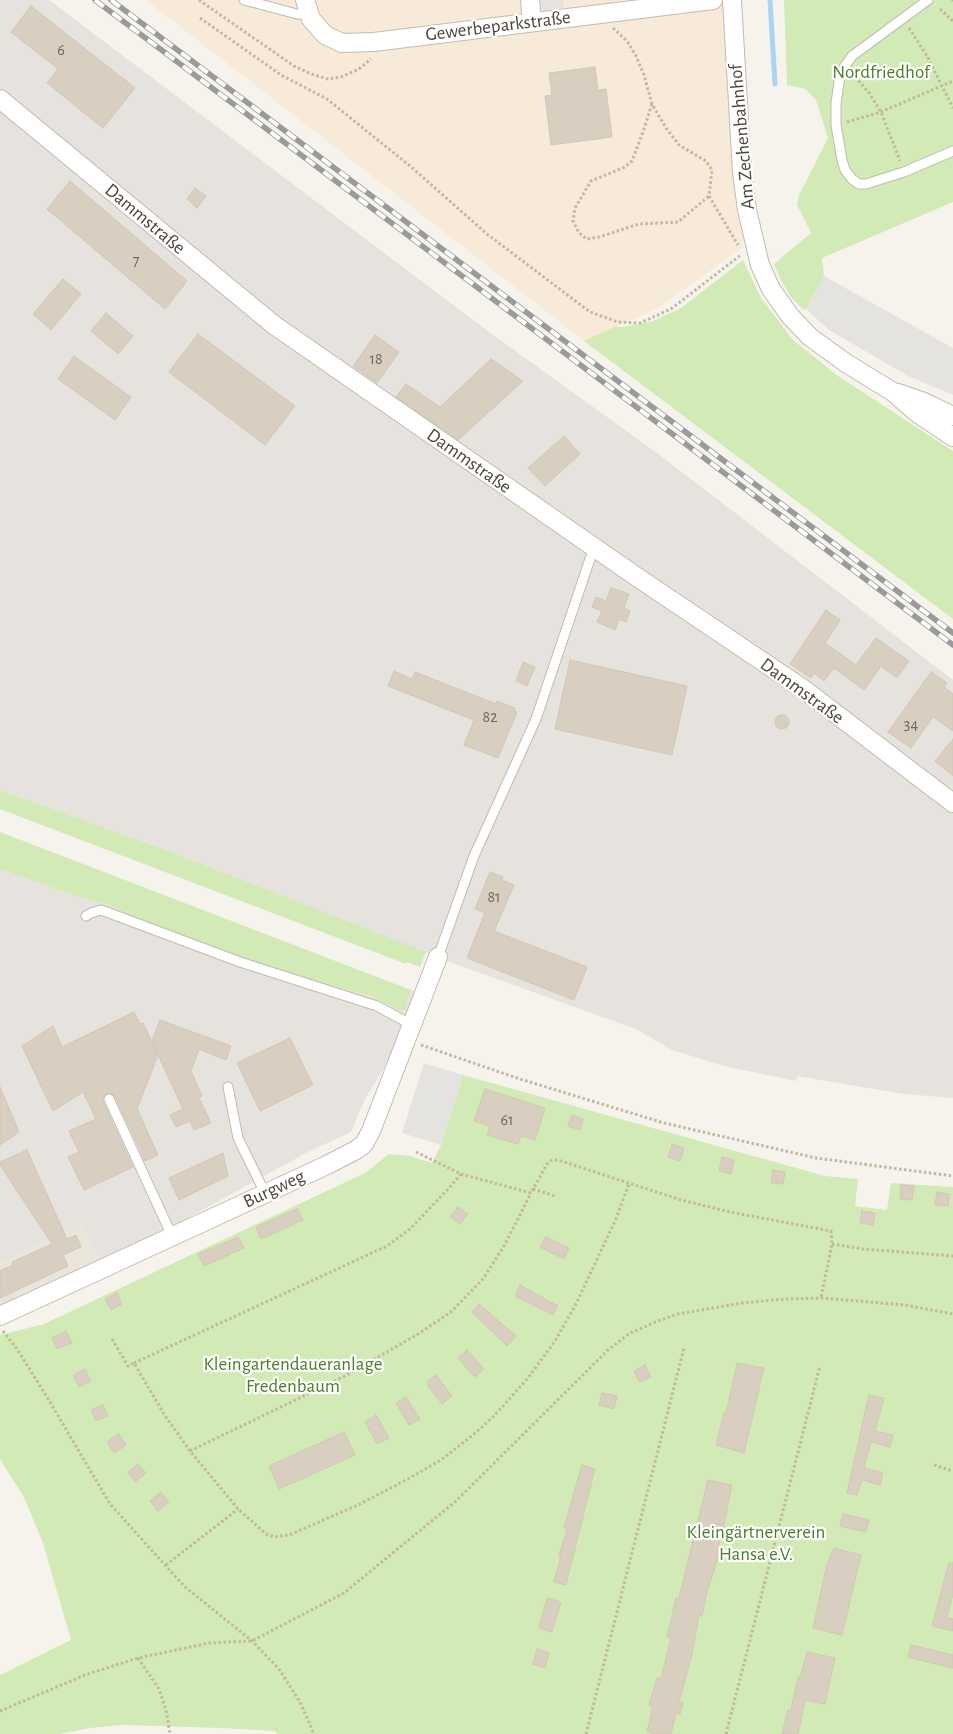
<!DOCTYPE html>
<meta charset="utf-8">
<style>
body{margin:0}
canvas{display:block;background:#f6f3ec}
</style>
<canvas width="953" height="1734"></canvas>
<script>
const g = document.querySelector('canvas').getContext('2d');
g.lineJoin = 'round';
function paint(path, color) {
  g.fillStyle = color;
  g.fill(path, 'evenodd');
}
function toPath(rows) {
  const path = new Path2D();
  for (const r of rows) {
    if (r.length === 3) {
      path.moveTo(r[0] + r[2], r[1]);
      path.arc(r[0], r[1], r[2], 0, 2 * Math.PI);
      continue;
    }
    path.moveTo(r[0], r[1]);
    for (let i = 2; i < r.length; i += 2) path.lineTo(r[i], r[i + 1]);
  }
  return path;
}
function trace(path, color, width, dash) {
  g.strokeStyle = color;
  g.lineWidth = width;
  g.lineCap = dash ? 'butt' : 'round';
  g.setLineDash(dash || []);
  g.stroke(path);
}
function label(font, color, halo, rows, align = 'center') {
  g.font = font + ' "Alegreya Sans",sans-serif';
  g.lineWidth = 4.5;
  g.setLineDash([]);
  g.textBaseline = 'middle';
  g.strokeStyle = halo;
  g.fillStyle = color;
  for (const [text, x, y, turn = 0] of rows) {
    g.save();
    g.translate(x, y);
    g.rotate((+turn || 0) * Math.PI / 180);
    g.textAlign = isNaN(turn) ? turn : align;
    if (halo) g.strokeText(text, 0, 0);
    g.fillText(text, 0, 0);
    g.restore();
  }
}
paint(toPath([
 [83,1224,102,1265,19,1304,0,1262]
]), '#eae5da');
paint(toPath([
 [146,0,724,0,733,172,743,235,742,248,658,308,584,341]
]), '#f7ead8');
paint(toPath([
 [0,0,49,0,489,332,657,453,953,680,953,1098,904,1094,797,1076,796,1081,724,1066,672,1050,636,1029,455,964,158,847,0,790],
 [0,869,75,896,111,906,240,958,326,985,371,996,396,1009,403,1010,411,990,423,994,403,1037,365,1099,351,1132,308,1152,102,1265,83,1224,0,1262,19,1304,0,1313]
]), '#e6e2dd');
paint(toPath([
 [784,0,953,0,953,202,822,258,824,276,806,309,803,309,791,297,780,278,774,264,811,233,797,205,799,195,828,138,816,100,806,89,787,85],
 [743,260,761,298,793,340,838,376,953,451,953,619,584,341,614,327,624,327,653,321,681,308],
 [0,790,158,847,426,952,420,967,407,962,406,964,0,809],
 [0,832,411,990,404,1009,403,1011,396,1009,371,996,326,985,240,958,160,928,111,906,75,896,0,869],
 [463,1075,825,1176,858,1179,855,1206,887,1210,891,1183,953,1187,953,1734,277,1734,275,1731,221,1728,122,1725,90,1728,59,1734,0,1734,0,1675,71,1640,43,1543,24,1497,0,1459,0,1335,44,1324,365,1173,389,1154,410,1156,432,1163,441,1145]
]), '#d2eab5');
paint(toPath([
 [535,0,563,0,564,8,537,11],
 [824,276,953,348,953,395,908,376,829,330,806,309],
 [424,1063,463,1075,441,1145,402,1133]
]), '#e5e3e0');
trace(toPath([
 [770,0,775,84]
]), '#a9d4f2', 5);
const building = toPath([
 [31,6,135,88,103,128,47,83,58,69,11,32,31,6],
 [595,67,598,90,606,89,612,137,551,145,545,96,552,95,549,73,595,67],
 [70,181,187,281,165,309,47,209,70,181],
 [195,188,206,196,197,208,187,199,195,188],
 [63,279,81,294,51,330,33,314,63,279],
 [106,313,133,336,118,354,91,331,106,313],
 [198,334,295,406,265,445,169,372,198,334],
 [375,335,399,352,377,383,353,366,375,335],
 [74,356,131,397,115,420,58,379,74,356],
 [491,359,523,381,458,440,396,397,406,384,440,407,491,359],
 [564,436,580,454,545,486,528,468,564,436],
 [611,588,629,594,624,608,630,611,626,622,619,619,615,630,597,622,602,611,592,607,596,597,606,601,611,588],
 [826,610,840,620,825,643,856,665,876,638,909,661,897,678,881,666,864,690,834,668,824,681,814,673,811,678,790,664,826,610],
 [570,660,687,686,672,755,555,729,570,660],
 [523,662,535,667,527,686,516,681,523,662],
 [394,671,412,679,415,672,496,704,497,701,515,708,514,711,517,712,498,758,464,745,474,720,388,686,394,671],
 [931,672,947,683,944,687,953,694,953,731,933,717,911,748,888,732,931,672],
 [782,722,7],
 [953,739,953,776,935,761,953,739],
 [490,872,503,877,502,880,514,885,494,931,587,967,574,1000,467,958,485,913,475,909,490,872],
 [134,1012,140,1024,143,1023,158,1054,152,1041,160,1020,231,1046,226,1060,199,1049,191,1071,202,1096,199,1098,211,1123,194,1130,190,1121,176,1127,170,1115,183,1109,158,1055,137,1109,158,1155,145,1161,115,1096,110,1093,106,1094,103,1098,103,1102,133,1167,84,1190,68,1157,79,1152,69,1131,96,1119,83,1092,53,1111,22,1046,53,1026,62,1047,134,1012],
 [290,1038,313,1085,260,1111,237,1063,290,1038],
 [0,1087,19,1132,0,1145,0,1087],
 [485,1089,545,1108,535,1140,521,1136,518,1144,487,1135,490,1126,474,1121,485,1089],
 [572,1115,583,1119,580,1130,568,1126,572,1115],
 [672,1144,684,1148,680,1161,668,1157,672,1144],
 [27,1150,67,1239,76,1235,81,1247,63,1255,68,1266,0,1298,0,1271,13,1265,12,1262,52,1244,0,1165,0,1162,27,1150],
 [223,1153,228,1176,179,1200,169,1178,223,1153],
 [722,1157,734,1160,731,1174,719,1171,722,1157],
 [773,1170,785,1172,783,1184,771,1183,773,1170],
 [901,1185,914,1186,912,1200,900,1199,901,1185],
 [937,1192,949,1194,948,1206,935,1205,937,1192],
 [458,1207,468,1214,460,1224,450,1216,458,1207],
 [297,1209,303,1220,261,1239,256,1227,297,1209],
 [862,1211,875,1213,873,1225,860,1223,862,1211],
 [238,1237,244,1248,204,1266,198,1254,238,1237],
 [546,1237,569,1248,564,1259,540,1247,546,1237],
 [520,1285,558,1306,553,1315,515,1296,520,1285],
 [117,1293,122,1304,111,1310,105,1299,117,1293],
 [479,1304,516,1336,507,1346,472,1312,479,1304],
 [66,1331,72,1343,57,1349,52,1338,66,1331],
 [467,1350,484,1369,475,1377,458,1358,467,1350],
 [737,1363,764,1368,744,1453,716,1445,724,1413,726,1413,737,1363],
 [645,1365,651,1377,639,1382,634,1371,645,1365],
 [85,1369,91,1381,79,1387,73,1375,85,1369],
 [436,1375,452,1396,442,1404,428,1386,428,1381,436,1375],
 [602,1393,617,1396,614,1409,599,1405,602,1393],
 [869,1395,884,1398,875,1431,893,1435,890,1447,871,1442,864,1468,883,1473,880,1485,862,1480,857,1495,847,1493,869,1395],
 [406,1397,420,1419,409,1425,396,1403,406,1397],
 [103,1405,108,1416,96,1421,91,1410,103,1405],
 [376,1415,389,1438,377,1444,365,1422,376,1415],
 [344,1432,355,1455,279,1489,269,1466,344,1432],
 [119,1434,126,1445,114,1453,107,1442,119,1434],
 [138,1464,146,1473,135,1482,128,1472,138,1464],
 [582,1465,595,1469,566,1585,554,1582,561,1556,559,1556,567,1529,564,1528,582,1465],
 [708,1480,732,1485,726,1515,717,1554,719,1554,707,1592,702,1616,699,1615,692,1654,679,1702,683,1703,680,1714,676,1713,671,1734,656,1734,647,1732,653,1706,649,1705,657,1678,661,1679,671,1638,667,1637,676,1598,679,1598,708,1480],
 [161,1492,169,1502,158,1511,150,1501,161,1492],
 [843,1514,869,1520,866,1532,840,1526,843,1514],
 [834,1548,861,1555,842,1635,813,1628,827,1564,834,1548],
 [949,1563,953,1563,953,1594,947,1617,953,1619,953,1631,932,1626,949,1563],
 [547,1598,561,1602,552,1632,539,1628,547,1598],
 [911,1645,953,1655,953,1668,908,1657,911,1645],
 [537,1649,549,1653,545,1668,533,1664,537,1649],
 [807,1652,835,1658,825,1704,805,1700,798,1734,782,1734,788,1710,791,1710,798,1677,800,1678,807,1652]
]);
paint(building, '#d8cfc1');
trace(building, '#d3c7b4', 1);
const lane = toPath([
 [244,0,297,14,310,14],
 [928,0,852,56,845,66,840,76,836,103,836,125,842,160,845,170,852,179,859,184,866,184,904,172,953,151],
 [86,916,91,913,101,910,112,914,240,962,377,1006,412,1025],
 [438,957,474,856,536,719,594,547],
 [228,1087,238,1138,265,1193],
 [109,1099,172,1236]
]);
const street = toPath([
 [305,0,311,19,325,35,342,43,374,42,713,0],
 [530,0,532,22],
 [732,0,742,172,747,210,760,265,771,289,790,316,810,337,846,363,893,392,917,413,953,437],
 [0,99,274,325,634,575,802,688,953,803],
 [898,393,924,402,953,416],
 [0,1316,327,1165,356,1150,364,1144,371,1131,438,957]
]);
trace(lane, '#c2bbae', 11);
trace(street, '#c2bbae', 20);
trace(toPath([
 [199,0,294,66,311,74,328,79,341,77,359,69,371,59],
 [952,0,953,1],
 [940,9,953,21],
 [200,18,281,75,327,99,410,166,487,234,590,312,618,322,640,323,671,309,742,254],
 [613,28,627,41,636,56,644,75,652,104,666,128,679,145,706,161,712,170,709,196,738,245],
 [909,28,927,56,953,108],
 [852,73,869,93,881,112,900,161],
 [652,104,643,132,632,161,625,167,591,181,575,208,573,221,579,233,587,239,599,237,639,224,678,222,709,196],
 [847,122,881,112,953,81],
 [421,1045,520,1079,664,1123,816,1158,953,1176],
 [416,1152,461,1174,531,1193,547,1164,552,1160,558,1160,681,1200,730,1212,831,1231,832,1244,821,1298],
 [533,1189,555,1196],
 [832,1244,863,1249,953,1256],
 [3,1331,17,1349,47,1397,110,1504,184,1586,252,1641,279,1669,300,1702,314,1734],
 [112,1339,128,1366,134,1363,164,1414,190,1451,238,1509,266,1534,274,1537,289,1535,358,1505,406,1480,441,1460,473,1435,494,1416,528,1378,555,1341,576,1304,615,1221,629,1184],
 [134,1363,387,1246,410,1229,449,1188,461,1174],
 [190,1451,345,1376,418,1334,451,1312,483,1279,504,1246,531,1193],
 [934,1465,953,1471],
 [166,1565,238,1509],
 [138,1658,159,1689,166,1710,170,1734],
 [0,1711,85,1675,138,1658,209,1643,252,1641,344,1593,456,1501,608,1350,630,1333,658,1321,678,1314,742,1303,785,1299,821,1298,905,1305,953,1314],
 [586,1734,684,1348],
 [726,1734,820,1366]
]), '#c4b79f', 3, [2.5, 2.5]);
trace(lane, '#fff', 9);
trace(street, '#fff', 18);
const rail = toPath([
 [95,0,953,645],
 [111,0,953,633]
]);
trace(rail, '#9a9a9a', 5.5);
trace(rail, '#fff', 4, [11]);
label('16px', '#6e675b', null, [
 ["6",61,50],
 ["7",136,261],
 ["18",376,359],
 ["82",490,717],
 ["34",911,724],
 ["81",494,897],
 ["61",507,1120]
]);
label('19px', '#4b4439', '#fff', [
 ["Gewerbeparkstraße",498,26,-7],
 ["Am Zechenbahnhof",742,137,-95],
 ["Dammstraße",145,219,40],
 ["Dammstraße",469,461,35],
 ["Dammstraße",802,691,36],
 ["Burgweg",274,1189,-25]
]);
label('19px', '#4a7f2a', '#fff', [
 ["Nordfriedhof",881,72],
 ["Kleingartendaueranlage",293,1364],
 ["Fredenbaum",293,1386],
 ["Kleingärtnerverein",756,1532],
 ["Hansa e.V.",756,1554]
]);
</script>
